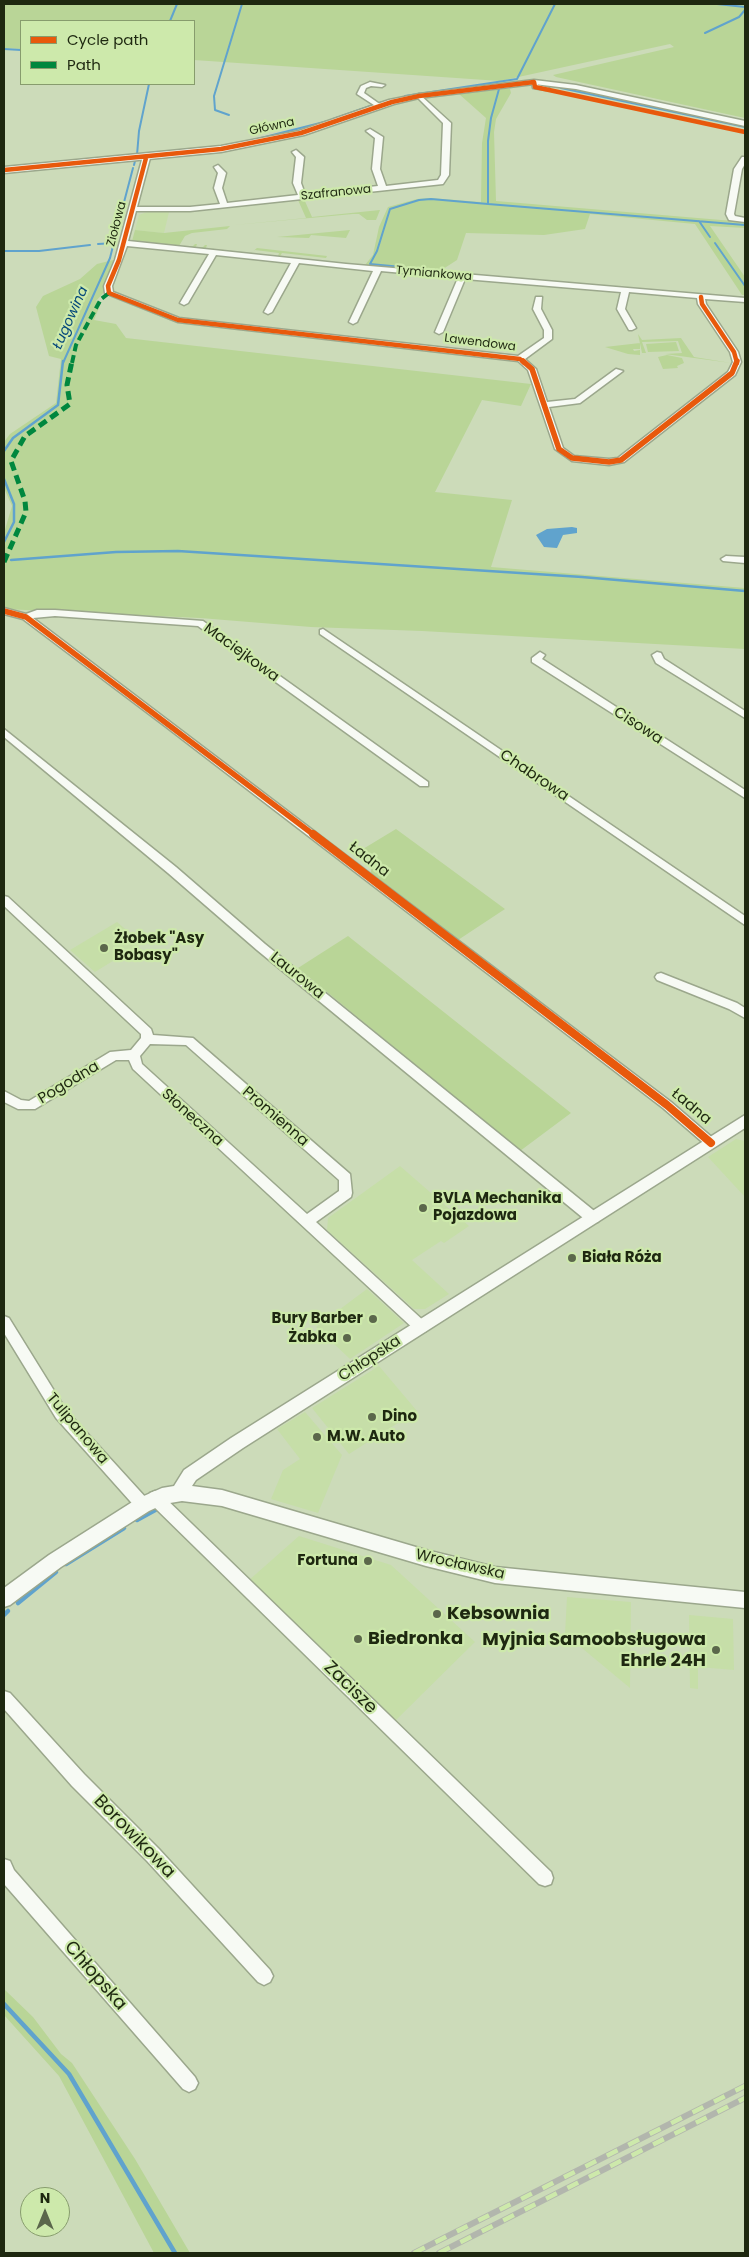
<!DOCTYPE html>
<meta charset="utf-8">
<style>
body{margin:0}
#map{position:relative;width:749px;height:2257px;overflow:hidden;background:#ccdbb9;font-family:Poppins,sans-serif}
canvas{display:block}
.frame{position:absolute;inset:0;border:5px solid #1e2810;pointer-events:none}
.legend{position:absolute;left:20px;top:20px;width:175px;height:65px;box-sizing:border-box;background:#cde9ab;border:1px solid #879c6d;margin:0;padding:6px 9px;list-style:none;font-size:15px;color:#1e2810}
.legend li{display:flex;align-items:center;gap:10px;height:25px}
.legend b{width:25px;border:1px solid #879c6d}
.north{position:absolute;left:20px;top:2187px;width:50px;height:50px;box-sizing:border-box;background:#cde9ab;border:1px solid #879c6d;border-radius:50%;rotate:0deg;font-size:14px;font-weight:700;line-height:20px;text-align:center;color:#1e2810}
.north::after{content:'';display:block;margin:auto;width:18px;height:22px;background:#5b674b;clip-path:polygon(50% 0,100% 100%,50% 72%,0 100%)}
</style>
<div id="map">
<canvas width="749" height="2257"></canvas>
<div class="frame"></div>
<ul class="legend">
<li><b style="height:6px;background:#e8590c"></b>Cycle path</li>
<li><b style="height:6px;background:#00873e"></b>Path</li>
</ul>
<div class="north">N</div>
</div>
<script>
const g = document.querySelector('canvas').getContext('2d');
g.lineJoin = 'round';
function paint(path, color) {
  g.fillStyle = color;
  g.fill(path, 'evenodd');
}
function toPath(rows) {
  const path = new Path2D();
  for (const r of rows) {
    path.moveTo(r[0], r[1]);
    for (let i = 2; i < r.length; i += 2) path.lineTo(r[i], r[i + 1]);
  }
  return path;
}
function trace(path, color, width, dash) {
  g.strokeStyle = color;
  g.lineWidth = width;
  g.lineCap = dash ? 'butt' : 'round';
  g.setLineDash(dash || []);
  g.stroke(path);
}
function label(font, color, halo, rows, align = 'center') {
  g.font = font + ' Poppins,sans-serif';
  g.lineWidth = 4.5;
  g.setLineDash([]);
  g.textBaseline = 'middle';
  g.strokeStyle = halo;
  g.fillStyle = color;
  for (const [text, x, y, turn = 0] of rows) {
    g.save();
    g.translate(x, y);
    g.rotate((+turn || 0) * Math.PI / 180);
    g.textAlign = isNaN(turn) ? turn : align;
    if (halo) g.strokeText(text, 0, 0);
    g.fillText(text, 0, 0);
    g.restore();
  }
}
paint(toPath([
 [147,212,169,212,164,233,135,230,139,215],
 [117,922,142,943,95,972,70,950],
 [736,1139,745,1141,745,1197,708,1157],
 [400,1166,469,1226,444,1243,441,1241,412,1260,449,1294,425,1309,414,1309,327,1230,328,1218],
 [367,1289,404,1323,350,1359,316,1327],
 [379,1366,417,1411,349,1454,312,1408],
 [305,1412,342,1455,318,1513,271,1499,283,1470,300,1459,277,1429],
 [299,1536,391,1565,475,1642,395,1721,248,1581],
 [567,1597,631,1602,630,1688,565,1634],
 [689,1615,733,1619,734,1670,698,1667,698,1689,690,1688]
]), '#c6dea8');
paint(toPath([
 [4,4,745,5,745,118,556,77,553,75,674,47,670,44,500,81,194,60,194,21,21,21,21,49,4,48],
 [505,89,510,89,511,93,496,119,494,132,496,201,745,222,745,228,710,226,745,277,745,295,742,295,695,224,590,214,585,229,544,235,466,233,457,260,440,271,365,265,373,255,379,227,388,207,417,199,430,198,481,202,482,143,486,118,459,94],
 [304,199,312,217,380,210,376,220,367,220,359,214,353,214,234,225,306,218,298,200],
 [230,226,227,229,192,233,185,236,179,246,132,241,135,230,164,233],
 [350,230,346,238,311,235,309,238,277,237],
 [195,244,197,244,196,247,203,247,205,245,207,245,206,248,251,253,257,248,327,256,326,258,282,253,280,256,278,256,279,253,255,250,249,254,185,246,193,246],
 [113,260,116,263,104,287,105,291,96,301,101,303,94,320,116,324,126,338,531,384,521,406,482,400,435,492,512,500,491,567,745,588,745,649,422,631,311,627,200,618,4,609,4,533,12,506,4,488,4,442,10,434,56,403,61,359,49,356,36,307,43,296,80,279,97,264],
 [638,334,642,340,681,338,694,357,731,363,665,354,682,353,678,341,642,342,646,353,642,353],
 [676,342,679,351,648,352,646,344],
 [640,343,640,349,633,349,634,351,640,350,640,355,628,354,605,347],
 [667,355,682,358,684,363,677,366,678,368,663,369,658,357],
 [396,829,505,909,458,940,371,873,371,865,378,861,358,852],
 [348,936,571,1113,520,1151,298,968],
 [4,1989,33,2017,61,2054,72,2063,135,2159,190,2253,154,2253,59,2076,4,2015]
]), '#b9d597');
paint(toPath([
 [572,527,577,528,577,533,563,535,557,548,544,547,536,535,547,529]
]), '#60a3cd');
trace(toPath([
 [717,4,745,7],
 [170,21,177,4],
 [705,33,739,17,745,10],
 [4,49,21,50],
 [561,88,745,127],
 [499,89,491,118,488,141,488,204,745,225],
 [405,96,517,79,555,4],
 [379,103,383,102],
 [229,115,215,110,214,96,242,4],
 [333,119,373,105],
 [253,140,328,121],
 [137,155,139,131,149,84],
 [134,165,135,161],
 [699,221,710,237],
 [118,225,133,168],
 [715,243,745,286],
 [98,244,115,243],
 [4,251,39,251,90,245],
 [402,267,370,264,377,251,390,209,419,200,431,199,488,204],
 [63,363,110,258,117,230]
]), '#60a3cd', 2);
trace(toPath([
 [4,451,13,438,58,405,63,361],
 [4,479,14,504,14,522,4,542],
 [11,560,116,552,178,551,582,577,745,591]
]), '#60a3cd', 2.5);
trace(toPath([
 [137,1520,157,1509],
 [66,1564,124,1528],
 [18,1603,56,1572],
 [4,1615,8,1611],
 [4,2004,69,2074,175,2253]
]), '#60a3cd', 4.5);
const minor = toPath([
 [532,81,536,81,538,85,549,88,546,90,533,88,532,81],
 [370,82,385,85,382,87,371,86,366,88,364,93,381,105,381,107,377,107,357,94,361,86,370,82],
 [419,94,451,123,449,175,443,184,190,211,136,211,128,241,346,264,745,298,745,302,705,299,706,304,738,352,741,362,735,375,624,462,609,465,572,461,555,449,528,370,518,361,178,322,105,293,104,286,115,260,143,156,150,158,137,207,190,207,220,204,214,188,218,173,214,167,218,165,226,173,222,188,227,203,298,195,293,183,296,157,292,152,296,150,304,157,301,183,305,194,378,186,372,169,375,138,366,131,370,129,383,137,380,169,386,186,438,180,441,175,443,123,417,97,417,95,419,94],
 [127,246,209,254,180,303,184,305,188,303,216,255,291,263,264,312,268,314,272,312,299,263,373,271,349,322,353,324,357,322,381,271,458,278,435,332,439,334,443,332,465,279,621,292,617,309,629,330,632,330,636,328,625,309,629,292,697,298,698,304,730,352,733,362,728,372,618,458,609,459,574,456,563,448,549,407,580,403,623,371,616,369,575,399,547,402,536,369,525,359,552,339,552,330,541,309,542,297,536,297,533,309,544,330,544,338,518,356,179,318,113,292,112,286,127,246],
 [742,157,745,157,745,164,742,169,734,214,735,216,745,218,745,222,729,220,726,214,734,169,742,157],
 [726,556,745,557,745,563,723,561,721,559,726,556],
 [4,608,26,614,37,610,55,610,203,621,428,782,428,786,420,786,198,626,55,616,33,618,671,1102,715,1140,717,1143,715,1146,707,1146,663,1108,165,726,23,619,4,614,4,608],
 [323,629,745,916,745,925,320,634,320,630,323,629],
 [540,652,545,655,542,659,745,790,745,798,532,662,532,658,540,652],
 [657,652,661,653,664,659,745,711,745,718,656,663,652,655,657,652],
 [4,729,176,867,265,944,598,1214,599,1218,598,1222,588,1222,257,950,168,873,4,737,4,729],
 [4,896,8,897,151,1029,153,1035,193,1038,350,1174,352,1193,351,1197,316,1222,426,1323,428,1327,426,1331,421,1333,416,1331,133,1069,129,1060,116,1060,35,1109,18,1109,4,1102,4,1091,21,1100,29,1101,110,1052,131,1050,141,1038,141,1034,4,906,4,896],
 [150,1044,186,1045,339,1180,339,1191,307,1214,142,1064,140,1056,150,1044],
 [661,973,737,1003,745,1008,745,1018,729,1009,657,980,655,977,657,974,661,973],
 [4,1316,9,1318,66,1410,148,1500,150,1505,148,1510,143,1512,138,1510,56,1418,4,1333,4,1316],
 [155,1491,160,1493,551,1872,553,1878,551,1884,545,1886,539,1884,150,1503,148,1498,150,1493,155,1491],
 [4,1691,10,1693,84,1774,159,1849,270,1970,273,1976,270,1982,264,1985,258,1982,147,1861,72,1786,4,1709,4,1691],
 [4,1859,10,1861,14,1870,195,2077,198,2083,195,2089,189,2092,183,2089,4,1884,4,1859]
]);
const tertiary = toPath([
 [534,80,576,85,745,121,745,126,576,89,534,84,419,98,394,104,304,135,221,152,4,173,4,167,221,146,299,131,389,100,419,94,534,80],
 [745,1115,745,1128,243,1448,196,1480,192,1486,222,1490,426,1550,495,1567,745,1592,745,1608,495,1583,426,1566,222,1506,182,1501,164,1504,149,1511,61,1567,10,1605,4,1607,4,1588,49,1555,137,1499,162,1488,174,1486,184,1470,231,1438,745,1115]
]);
trace(minor, '#9ba78c', 3);
trace(tertiary, '#9ba78c', 3);
paint(minor, '#f7faf4');
paint(tertiary, '#f7faf4');
const rail = toPath([
 [414,2253,745,2086],
 [439,2253,745,2098]
]);
trace(rail, '#b2b6ad', 6);
trace(rail, '#cde9ab', 4.5, [12]);
trace(toPath([
 [72,363,76,345,101,299,109,293]
]), '#00873e', 4, [8, 4]);
trace(toPath([
 [4,562,26,512,25,501,11,461,25,436,70,404,67,385,72,361]
]), '#00873e', 5, [9, 5]);
trace(toPath([
 [146,158,119,260,108,286,109,293,178,320,520,359,524,363],
 [4,170,221,149,301,133,392,102,419,96,534,82,535,87,745,132],
 [701,297,702,304,734,352,737,363]
]), '#e8590c', 4.5);
trace(toPath([
 [523,361,532,369,559,449,572,458,609,462,621,460,732,373,737,361],
 [4,611,26,617,314,835]
]), '#e8590c', 5.5);
trace(toPath([
 [313,834,667,1105,711,1143]
]), '#e8590c', 8);
for (const [x, y, r, color] of [
 [104,948,5,"#5b674b"],
 [423,1208,5,"#5b674b"],
 [572,1258,5,"#5b674b"],
 [373,1319,5,"#5b674b"],
 [347,1338,5,"#5b674b"],
 [372,1417,5,"#5b674b"],
 [317,1437,5,"#5b674b"],
 [368,1561,5,"#5b674b"],
 [437,1614,5,"#5b674b"],
 [358,1639,5,"#5b674b"],
 [716,1650,5,"#5b674b"]
]) {
  const dot = new Path2D();
  dot.arc(x, y, r, 0, 2 * Math.PI);
  g.fillStyle = color;
  g.fill(dot);
  trace(dot, '#cde9ab', 2);
}
label('12px', '#1e2810', '#cde9ab', [
 ["Główna",272,127,-12],
 ["Szafranowa",336,193,-6],
 ["Ziołowa",117,224,-75],
 ["Tymiankowa",434,274,5],
 ["Lawendowa",480,343,7]
]);
label('italic 14px', '#05487a', '#cde9ab', [
 ["Ługowina",71,318,-66]
]);
label('15px', '#1e2810', '#cde9ab', [
 ["Maciejkowa",241,653,36],
 ["Cisowa",638,726,33],
 ["Chabrowa",534,776,34],
 ["Ładna",369,860,38],
 ["Laurowa",297,976,39],
 ["Pogodna",69,1083,-31],
 ["Ładna",691,1107,40],
 ["Promienna",275,1117,41],
 ["Słoneczna",192,1118,42],
 ["Chłopska",370,1359,-33],
 ["Tulipanowa",77,1429,50],
 ["Wrocławska",460,1565,13]
]);
label('bold 15px', '#1e2810', '#cde9ab', [
 ["Żłobek \"Asy",114,939],
 ["Bobasy\"",114,956],
 ["BVLA Mechanika",433,1199],
 ["Pojazdowa",433,1216],
 ["Biała Róża",582,1258],
 ["Bury Barber",363,1319,"right"],
 ["Żabka",337,1338,"right"],
 ["Dino",382,1417],
 ["M.W. Auto",327,1437],
 ["Fortuna",358,1561,"right"]
], 'left');
label('bold 18px', '#1e2810', '#cde9ab', [
 ["Kebsownia",447,1614],
 ["Biedronka",368,1639],
 ["Myjnia Samoobsługowa",706,1640,"right"],
 ["Ehrle 24H",706,1661,"right"]
], 'left');
label('18px', '#1e2810', '#cde9ab', [
 ["Zacisze",350,1688,44],
 ["Borowikowa",134,1837,46],
 ["Chłopska",95,1976,49]
]);
</script>
